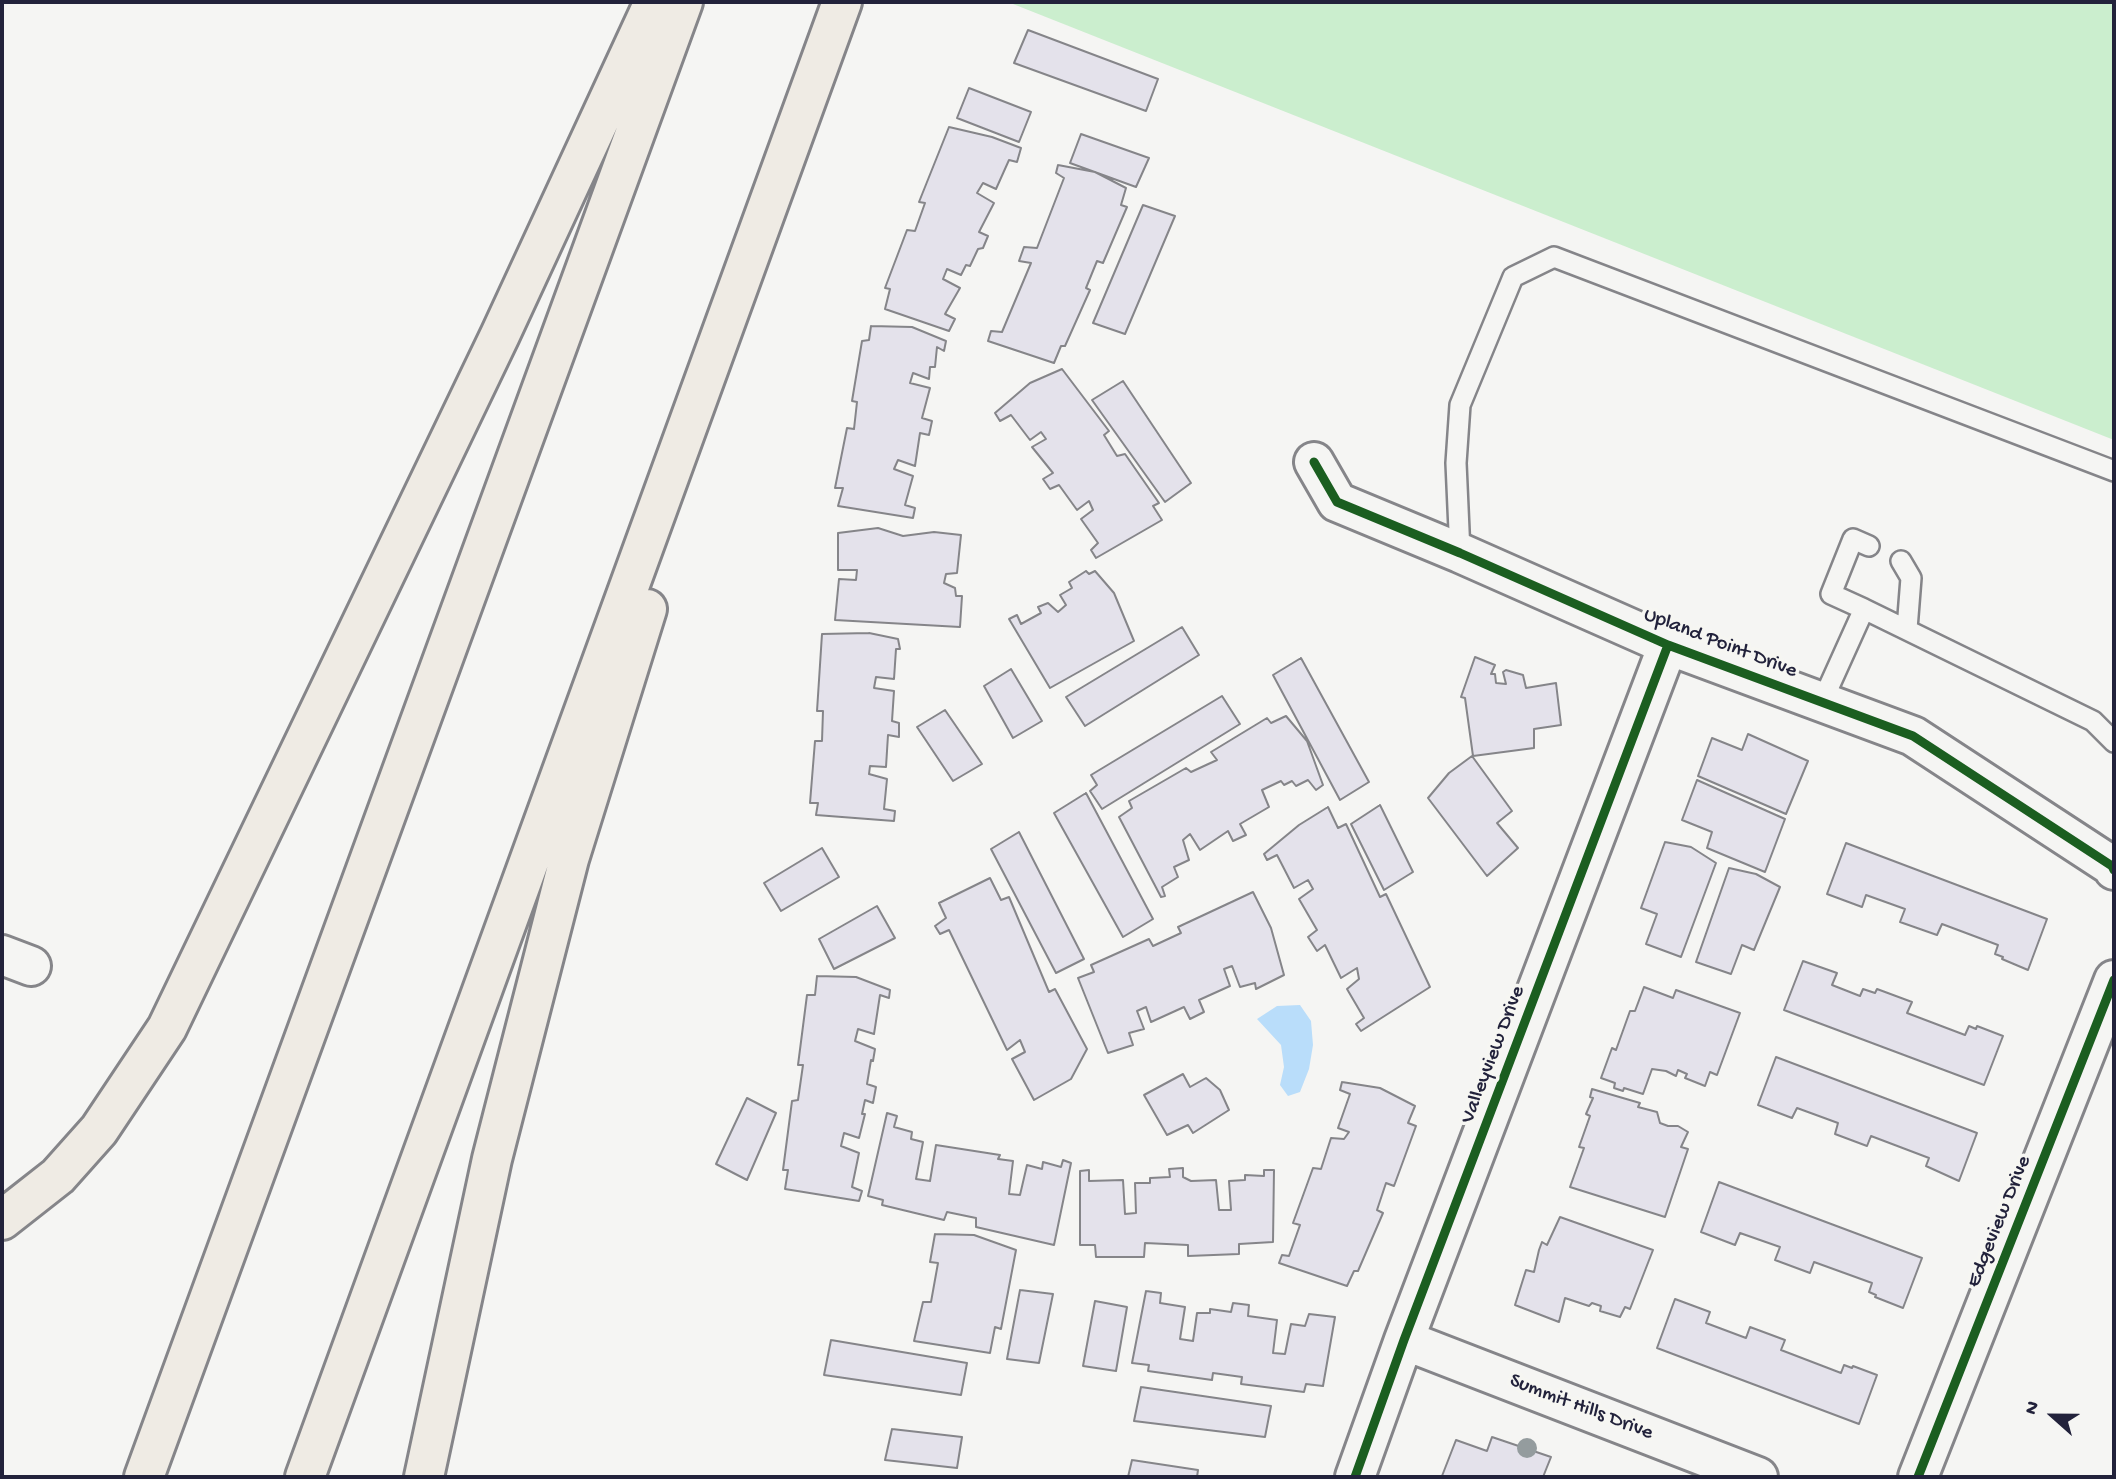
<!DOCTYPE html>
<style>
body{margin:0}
#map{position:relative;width:2116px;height:1479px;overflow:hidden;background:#f5f5f3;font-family:"Gochi Hand",sans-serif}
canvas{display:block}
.frame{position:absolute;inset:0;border:4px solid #22223b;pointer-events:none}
.north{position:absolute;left:2018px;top:1381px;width:70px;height:70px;-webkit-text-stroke:5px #f6f6f2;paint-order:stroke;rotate:291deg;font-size:19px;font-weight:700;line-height:28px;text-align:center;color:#22223b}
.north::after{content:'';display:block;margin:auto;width:24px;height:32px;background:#22223b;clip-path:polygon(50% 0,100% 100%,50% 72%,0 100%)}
</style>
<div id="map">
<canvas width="2116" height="1479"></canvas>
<div class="frame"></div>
<div class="north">N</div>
</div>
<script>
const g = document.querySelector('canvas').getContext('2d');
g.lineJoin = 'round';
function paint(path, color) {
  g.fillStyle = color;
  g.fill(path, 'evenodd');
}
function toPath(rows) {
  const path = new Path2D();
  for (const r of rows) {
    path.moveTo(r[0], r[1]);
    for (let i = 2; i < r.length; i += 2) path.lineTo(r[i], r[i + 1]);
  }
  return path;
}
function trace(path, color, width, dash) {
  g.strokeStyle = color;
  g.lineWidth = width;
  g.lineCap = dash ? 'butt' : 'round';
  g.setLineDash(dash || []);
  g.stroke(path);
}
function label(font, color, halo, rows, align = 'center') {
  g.font = font + ' "Gochi Hand",sans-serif';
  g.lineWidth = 7;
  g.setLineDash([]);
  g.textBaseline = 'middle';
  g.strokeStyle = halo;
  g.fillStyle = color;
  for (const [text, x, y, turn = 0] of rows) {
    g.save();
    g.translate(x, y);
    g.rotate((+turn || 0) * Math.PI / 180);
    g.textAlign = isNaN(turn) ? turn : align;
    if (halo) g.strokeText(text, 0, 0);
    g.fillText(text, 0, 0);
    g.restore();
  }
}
paint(toPath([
 [1008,2,2114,2,2114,440]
]), '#cbeece');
paint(toPath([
 [1300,1005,1311,1021,1313,1045,1309,1069,1300,1092,1288,1096,1280,1085,1284,1067,1281,1045,1257,1019,1277,1006]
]), '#b9ddfa');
const building = toPath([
 [1028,30,1158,79,1146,111,1014,63,1028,30],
 [969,88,1031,112,1019,142,957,118,969,88],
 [949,127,992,137,1021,148,1017,162,1009,160,996,189,983,183,977,193,994,203,979,232,988,236,983,248,978,249,970,266,966,265,961,275,947,269,943,279,960,288,945,314,955,319,949,331,885,309,890,289,885,288,907,230,915,231,925,203,919,202,949,127],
 [1081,134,1149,158,1136,187,1070,163,1081,134],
 [1058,165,1095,172,1126,188,1121,205,1127,207,1103,263,1097,261,1086,288,1090,290,1065,346,1061,346,1054,363,988,341,991,331,1002,332,1031,263,1019,261,1024,247,1037,248,1064,178,1056,173,1058,165],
 [1143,205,1175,216,1125,334,1093,323,1143,205],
 [871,326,912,327,946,341,944,351,937,347,935,367,930,367,929,379,913,373,910,383,930,388,922,418,932,421,929,435,920,433,915,466,898,460,894,469,913,476,905,505,915,508,913,518,838,506,843,488,835,488,847,428,854,429,857,402,852,401,862,341,869,340,871,326],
 [1062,369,1109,431,1104,435,1117,456,1125,454,1159,503,1153,506,1162,520,1096,558,1091,550,1098,543,1081,519,1093,510,1089,501,1077,510,1059,485,1050,489,1043,479,1053,473,1032,447,1046,439,1041,432,1030,440,1011,415,1000,421,995,413,1030,383,1062,369],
 [1123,381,1191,483,1165,502,1092,400,1123,381],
 [878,528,903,536,934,532,961,535,957,573,946,574,944,583,955,588,956,596,962,596,960,627,835,620,839,579,856,580,857,570,838,570,838,533,878,528],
 [1086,571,1089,574,1095,571,1114,593,1134,641,1050,688,1009,619,1017,615,1021,624,1041,613,1038,607,1048,603,1058,612,1066,605,1060,595,1072,588,1069,582,1086,571],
 [1182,627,1199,655,1085,726,1066,697,1182,627],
 [869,633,898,639,900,649,896,649,894,679,876,677,874,688,894,691,892,721,899,723,899,737,888,735,886,767,870,766,869,774,887,779,884,809,895,811,894,821,816,815,818,803,810,803,815,741,822,741,823,711,817,711,822,634,869,633],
 [1475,657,1495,665,1491,674,1495,674,1496,683,1506,684,1503,672,1506,670,1523,675,1526,688,1556,683,1561,725,1534,729,1534,748,1473,756,1465,698,1461,697,1475,657],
 [1301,658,1369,782,1340,800,1273,675,1301,658],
 [1011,669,1042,721,1013,738,984,686,1011,669],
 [1222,696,1240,724,1102,809,1090,791,1097,785,1091,775,1222,696],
 [945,710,982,764,953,781,917,727,945,710],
 [1286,716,1307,741,1323,785,1316,790,1308,780,1296,786,1292,781,1284,785,1281,781,1262,790,1269,807,1240,824,1246,835,1233,841,1228,831,1200,850,1190,834,1183,840,1189,860,1174,867,1178,877,1162,887,1165,896,1161,897,1119,817,1132,808,1129,801,1186,768,1191,772,1217,760,1211,752,1267,718,1271,723,1286,716],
 [1748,734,1808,761,1786,814,1698,776,1712,738,1742,750,1748,734],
 [1472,756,1512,811,1497,823,1518,848,1487,876,1428,798,1449,773,1472,756],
 [1697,780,1785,819,1765,872,1707,848,1712,832,1682,820,1697,780],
 [1086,793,1153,919,1123,937,1054,813,1086,793],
 [1380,805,1413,872,1384,890,1351,824,1380,805],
 [1328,807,1338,828,1346,824,1380,897,1386,894,1430,987,1361,1031,1356,1024,1364,1018,1347,989,1359,979,1357,968,1341,978,1325,945,1317,951,1308,937,1317,930,1299,899,1313,889,1308,880,1294,888,1277,855,1267,860,1264,854,1299,825,1328,807],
 [1019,832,1084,959,1056,973,991,849,1019,832],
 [1665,842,1691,847,1716,863,1681,957,1646,944,1657,914,1641,908,1665,842],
 [1846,843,2047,919,2028,970,2002,959,2003,957,1995,954,1998,945,1942,924,1937,935,1900,922,1905,909,1866,895,1862,907,1827,894,1846,843],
 [822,848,839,877,781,911,764,883,822,848],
 [1729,868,1756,874,1780,887,1754,950,1742,945,1731,974,1696,962,1729,868],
 [990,878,1001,900,1009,897,1049,992,1055,989,1087,1049,1071,1079,1034,1100,1012,1059,1025,1052,1020,1040,1007,1050,949,930,940,934,935,926,946,918,939,903,990,878],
 [1253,892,1271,928,1284,975,1256,989,1255,983,1240,987,1232,966,1224,969,1230,986,1199,1000,1204,1012,1190,1019,1184,1007,1151,1022,1146,1007,1137,1011,1144,1029,1129,1033,1133,1045,1108,1053,1078,978,1094,972,1091,965,1149,939,1153,946,1181,933,1178,927,1253,892],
 [877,906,895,938,834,969,819,939,877,906],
 [1803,961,1837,973,1832,985,1860,996,1863,989,1875,993,1877,989,1912,1002,1907,1013,1965,1035,1969,1026,1976,1029,1977,1026,2003,1036,1984,1085,1784,1010,1803,961],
 [817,976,856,977,890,990,889,998,880,995,874,1034,858,1029,855,1041,875,1049,873,1061,871,1060,867,1084,876,1087,873,1103,865,1100,862,1114,865,1114,859,1138,844,1133,841,1146,859,1153,852,1187,862,1191,859,1201,785,1189,788,1170,783,1170,792,1101,798,1100,803,1065,798,1065,807,995,815,995,817,976],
 [1644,987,1673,998,1676,990,1740,1013,1717,1075,1710,1072,1705,1086,1685,1078,1687,1074,1678,1070,1676,1076,1666,1071,1652,1069,1643,1094,1624,1088,1623,1091,1614,1088,1615,1083,1601,1078,1612,1048,1616,1050,1630,1011,1635,1011,1644,987],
 [1776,1057,1977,1133,1959,1181,1926,1166,1929,1158,1871,1136,1867,1146,1835,1134,1838,1123,1797,1108,1792,1118,1758,1105,1776,1057],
 [1183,1074,1190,1087,1206,1078,1220,1090,1229,1110,1193,1133,1188,1125,1167,1135,1144,1095,1183,1074],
 [1342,1082,1380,1088,1415,1106,1408,1123,1416,1126,1394,1186,1386,1183,1377,1210,1383,1213,1358,1271,1354,1271,1347,1286,1279,1263,1282,1255,1289,1256,1300,1225,1293,1223,1313,1168,1321,1169,1331,1138,1344,1139,1349,1132,1338,1128,1350,1094,1340,1090,1342,1082],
 [1592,1089,1640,1103,1638,1107,1657,1112,1660,1123,1668,1126,1678,1126,1688,1132,1681,1147,1688,1149,1665,1217,1570,1187,1584,1148,1579,1147,1590,1116,1586,1114,1593,1098,1590,1097,1592,1089],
 [747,1098,776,1113,747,1180,716,1164,747,1098],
 [887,1113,897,1116,894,1127,912,1132,911,1139,923,1142,916,1179,930,1181,936,1145,1000,1155,998,1159,1013,1161,1009,1194,1020,1195,1027,1165,1042,1169,1043,1162,1061,1167,1063,1160,1071,1163,1054,1245,976,1227,976,1218,947,1212,944,1220,882,1205,883,1200,868,1196,887,1113],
 [1183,1168,1183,1177,1191,1181,1216,1180,1219,1210,1231,1210,1229,1181,1245,1180,1245,1175,1264,1176,1264,1170,1274,1170,1273,1242,1239,1244,1239,1254,1188,1256,1188,1245,1145,1243,1144,1257,1096,1257,1095,1245,1080,1245,1080,1171,1089,1170,1089,1181,1123,1180,1125,1214,1136,1213,1135,1183,1150,1183,1150,1178,1170,1177,1169,1169,1183,1168],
 [1719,1182,1922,1258,1903,1308,1875,1297,1876,1295,1869,1292,1872,1283,1814,1262,1810,1273,1775,1260,1780,1247,1740,1233,1735,1245,1701,1232,1719,1182],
 [1560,1217,1653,1250,1630,1309,1625,1307,1620,1317,1600,1311,1601,1306,1592,1303,1589,1306,1565,1298,1559,1322,1515,1305,1526,1270,1534,1272,1539,1250,1542,1242,1547,1245,1560,1217],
 [935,1234,974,1235,1016,1250,1001,1329,995,1327,990,1353,914,1341,923,1302,931,1302,938,1263,930,1262,935,1234],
 [1020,1290,1053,1294,1039,1363,1007,1359,1020,1290],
 [1146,1291,1161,1293,1160,1303,1185,1307,1180,1339,1193,1341,1197,1313,1210,1313,1210,1309,1231,1312,1233,1303,1249,1305,1248,1316,1277,1320,1273,1353,1285,1354,1291,1324,1305,1326,1309,1314,1335,1317,1323,1386,1306,1384,1304,1392,1241,1384,1242,1377,1213,1373,1212,1380,1148,1371,1149,1365,1132,1363,1146,1291],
 [1675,1299,1710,1312,1706,1323,1746,1338,1750,1327,1785,1340,1781,1350,1841,1373,1844,1365,1852,1368,1853,1366,1877,1375,1859,1424,1657,1348,1675,1299],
 [1095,1301,1127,1307,1116,1371,1083,1366,1095,1301],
 [831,1340,967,1363,961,1395,824,1375,831,1340],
 [1141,1387,1271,1406,1265,1437,1134,1421,1141,1387],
 [892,1429,962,1437,957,1468,885,1460,892,1429],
 [1492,1437,1551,1457,1543,1477,1442,1476,1456,1440,1487,1451,1492,1437],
 [1132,1460,1198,1470,1197,1477,1128,1477,1132,1460]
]);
paint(building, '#e4e2eb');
trace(building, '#858589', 2);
const service = toPath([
 [1460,553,1456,463,1460,405,1513,277,1554,257,2114,471],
 [1901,561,1911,578,1907,629],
 [1864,609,1831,594,1853,539,1869,546],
 [1822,702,1864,609,2093,721,2114,742]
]);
const minor = toPath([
 [1314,462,1337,502,1460,553,1668,645,1913,736,2112,866,2114,870],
 [2,955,31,966],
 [1404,1340,1758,1477],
 [1355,1477,1404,1340,1668,645],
 [1918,1477,2114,980]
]);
const motorway = toPath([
 [2,1220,58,1176,99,1130,167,1028,500,335,654,2],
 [144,1477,683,2],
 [305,1477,842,2],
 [424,1477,492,1159,569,859,647,609]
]);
trace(service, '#858589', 24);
trace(minor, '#858589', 44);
trace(motorway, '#858589', 44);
trace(service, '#f5f5f3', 19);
trace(minor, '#f5f5f3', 38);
trace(motorway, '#efebe4', 38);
trace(toPath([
 [1314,462,1337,502,1460,553,1668,645,1913,736,2112,866,2114,870],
 [1355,1477,1404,1340,1668,645],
 [1918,1477,2114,980]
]), '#1b5e20', 9);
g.fillStyle = '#949c9e';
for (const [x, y] of [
 [1527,1448]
]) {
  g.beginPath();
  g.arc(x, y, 10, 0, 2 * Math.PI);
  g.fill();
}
label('21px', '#22223b', '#f6f6f2', [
 ["Upland Point Drive",1720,644,21],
 ["Valleyview Drive",1494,1055,-69],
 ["Edgeview Drive",2000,1222,-68],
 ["Summit Hills Drive",1581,1408,21]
]);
</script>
